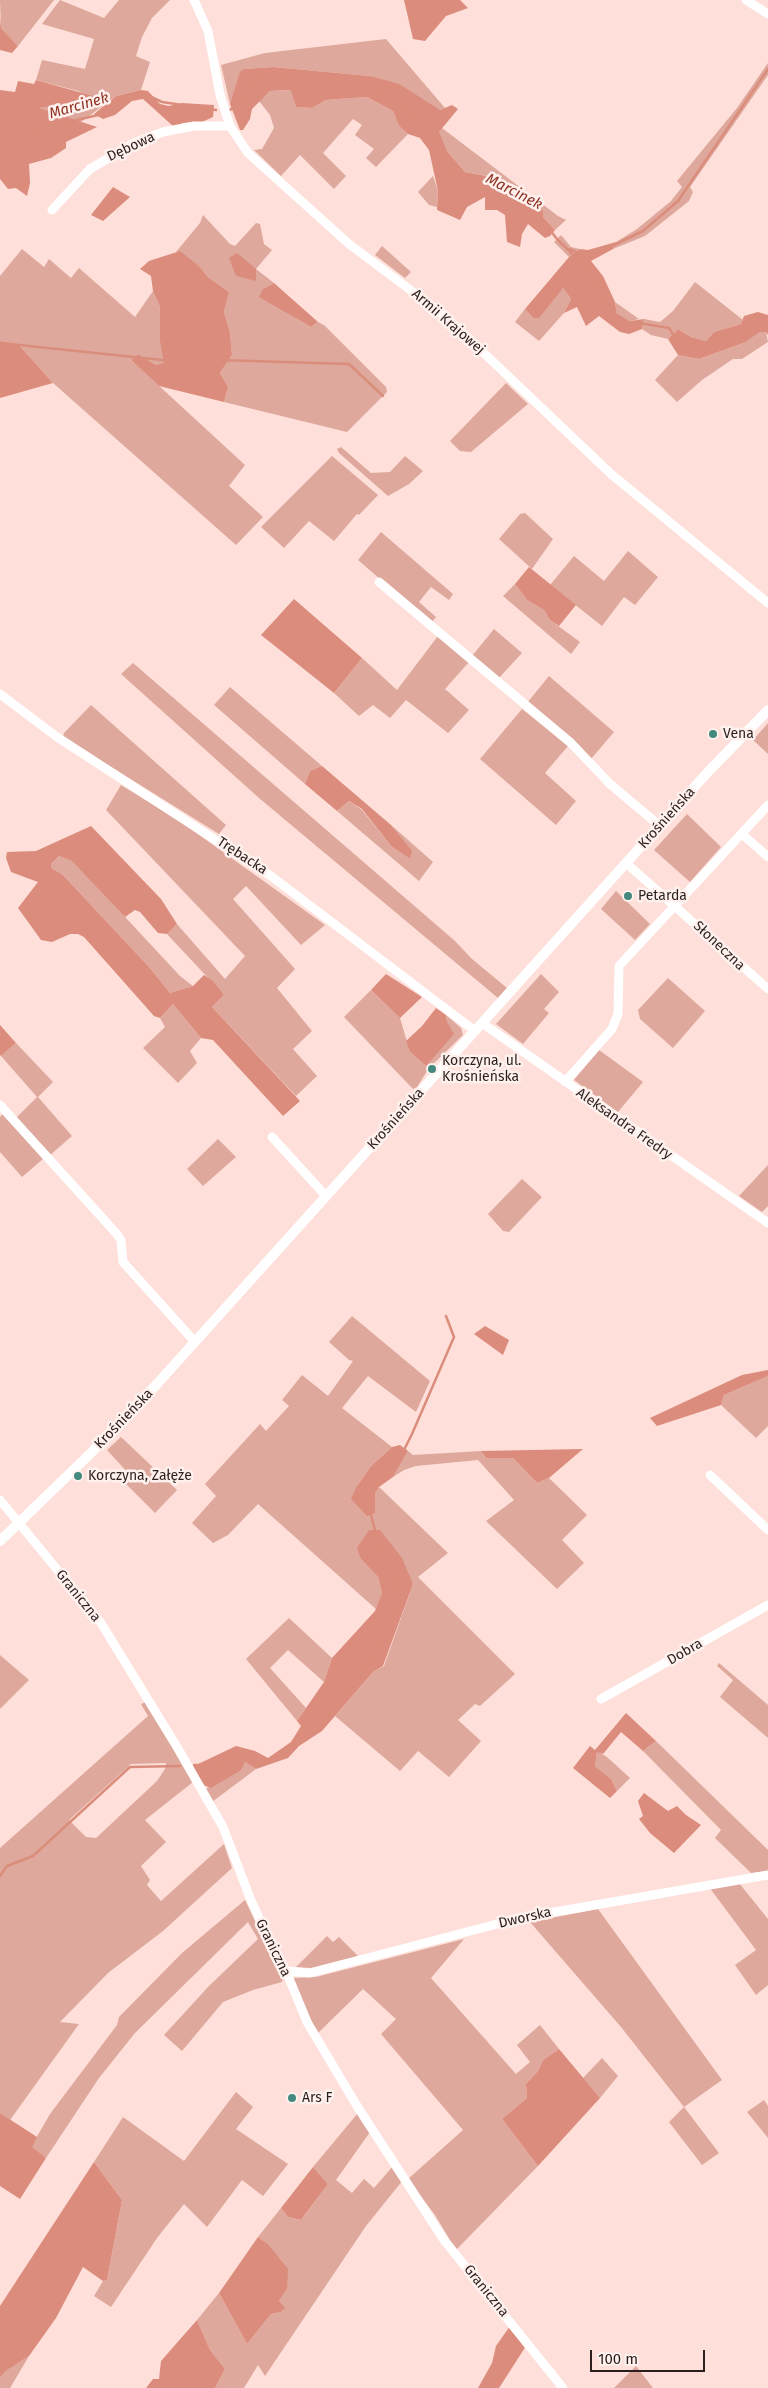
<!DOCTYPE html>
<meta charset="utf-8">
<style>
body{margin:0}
#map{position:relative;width:768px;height:2388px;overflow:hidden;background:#fedfd9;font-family:"Fira Sans",sans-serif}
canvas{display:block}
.scale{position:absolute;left:590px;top:2350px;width:115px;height:22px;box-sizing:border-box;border:2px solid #2a1f1d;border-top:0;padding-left:6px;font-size:15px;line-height:18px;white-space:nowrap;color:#2a1f1d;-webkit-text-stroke:4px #fef1ee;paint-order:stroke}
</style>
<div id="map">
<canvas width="768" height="2388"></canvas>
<div class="scale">100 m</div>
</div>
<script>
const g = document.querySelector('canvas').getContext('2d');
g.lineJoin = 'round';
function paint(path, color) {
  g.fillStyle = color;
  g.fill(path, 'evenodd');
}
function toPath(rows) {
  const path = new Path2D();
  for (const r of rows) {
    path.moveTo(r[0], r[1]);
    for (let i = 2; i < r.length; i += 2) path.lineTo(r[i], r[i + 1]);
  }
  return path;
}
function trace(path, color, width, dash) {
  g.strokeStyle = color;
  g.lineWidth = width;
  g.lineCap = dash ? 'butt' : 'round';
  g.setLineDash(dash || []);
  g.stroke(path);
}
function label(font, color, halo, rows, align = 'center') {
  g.font = font + ' "Fira Sans",sans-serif';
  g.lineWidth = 5;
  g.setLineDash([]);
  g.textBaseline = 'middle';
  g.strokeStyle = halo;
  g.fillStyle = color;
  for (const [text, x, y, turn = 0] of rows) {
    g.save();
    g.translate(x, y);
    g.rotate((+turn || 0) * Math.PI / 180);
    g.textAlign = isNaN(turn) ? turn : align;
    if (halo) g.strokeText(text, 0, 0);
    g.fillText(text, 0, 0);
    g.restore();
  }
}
paint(toPath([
 [0,0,54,0,18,46,1,28],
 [60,0,104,18,119,0,170,0,152,18,142,37,136,56,150,62,141,90,116,96,81,122,38,108,95,100,78,91,36,80,42,60,85,69,94,39,42,24],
 [386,39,445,108,440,110,370,76,273,67,243,69,230,104,221,65,265,53],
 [768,63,768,75,690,187,693,192,689,201,645,236,613,249,616,242,637,229,671,201,682,187,677,181,737,108],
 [292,90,296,107,312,108,326,100,367,97,393,111,399,126,408,134,376,167,366,158,374,149,355,135,362,125,353,119,323,153,346,176,334,189,300,155,281,176,254,150,262,149,274,128,270,115,259,101,270,91],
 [442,128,558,216,566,220,555,230,543,217,498,178,465,172,447,151,440,137,439,132],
 [433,176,438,191,437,207,429,205,418,192],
 [203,215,230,244,235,246,256,223,260,224,264,244,272,250,256,269,274,283,263,289,287,313,311,327,318,322,324,325,386,387,387,392,347,432,224,402,228,387,220,373,232,355,230,332,224,312,229,292,208,277,200,267,176,252,200,223],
 [561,235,571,247,580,249,569,257,554,242],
 [382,246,411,272,405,278,375,255],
 [22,249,44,267,49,259,71,278,79,268,135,317,153,291,160,307,160,342,165,364,156,365,138,354,131,360,245,465,229,486,263,517,236,545,53,383,18,344,0,341,0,276],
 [695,282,743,320,741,324,714,332,706,341,691,337,678,329,668,339,651,335,642,329,644,319,660,322,673,311],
 [563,288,571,299,564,313,539,341,515,322,525,309,533,318],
 [615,302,639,319,630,321,617,315],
 [760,332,766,332,768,342,742,359,733,359,702,380,677,402,655,380,678,355,699,359,746,342],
 [506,383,528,404,471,452,460,451,450,441],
 [341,447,371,473,390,472,405,456,423,471,409,484,388,496,339,453,337,449],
 [332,456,378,495,359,515,357,514,334,541,309,521,284,548,261,527],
 [525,513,553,539,532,569,499,539,520,514],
 [381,532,453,594,449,600,431,587,419,602,436,617,431,623,358,560],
 [628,551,658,577,635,605,624,597,602,626,550,585,574,556,604,581],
 [515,584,527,600,544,610,550,620,580,642,571,654,503,596],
 [494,629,522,653,498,679,472,656],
 [438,636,469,662,445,689,469,710,448,733,406,700,390,718,373,705,359,716,334,693,362,658,397,690],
 [133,663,455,941,472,959,507,988,498,998,259,798,121,674],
 [549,676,614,732,591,759,527,703],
 [230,687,322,766,310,771,305,784,214,705],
 [91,705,226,825,219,834,63,737,64,733],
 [522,709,568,746,545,773,576,801,556,825,480,759],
 [768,723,768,754,753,740],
 [121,785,181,822,325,925,301,945,246,886,233,899,295,969,277,988,312,1031,293,1049,317,1076,296,1096,212,1007,224,995,167,934,177,924,225,979,245,956,106,810],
 [349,801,362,810,391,846,410,859,411,851,391,825,433,862,419,881,337,811],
 [687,814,721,847,690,882,654,850],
 [59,856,73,861,180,976,193,986,170,993,150,968,63,875,52,870,51,864],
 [616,891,650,924,635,940,601,909],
 [541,974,559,992,544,1009,549,1013,523,1044,496,1024],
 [668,978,705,1011,673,1048,640,1019,638,1010],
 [371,990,400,1018,410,1052,426,1066,438,1051,447,1022,446,1015,461,1028,463,1035,429,1068,417,1087,413,1089,344,1017],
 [173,1004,201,1038,190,1051,197,1063,178,1083,143,1048,165,1027,160,1018],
 [16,1043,53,1082,38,1097,72,1136,49,1156,16,1118,37,1097,1,1056],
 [599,1050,643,1082,618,1112,574,1080],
 [4,1113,43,1159,22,1177,0,1152,0,1117],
 [218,1139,236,1157,203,1186,187,1169],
 [768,1165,768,1206,762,1212,739,1196],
 [522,1179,542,1197,509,1232,503,1231,488,1214],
 [352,1316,430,1381,416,1412,368,1376,342,1408,392,1447,371,1466,357,1486,375,1494,379,1487,448,1553,418,1577,515,1674,480,1706,475,1704,458,1720,481,1741,449,1777,418,1751,400,1771,335,1716,373,1672,384,1666,413,1584,361,1559,378,1577,382,1593,376,1609,258,1504,228,1535,213,1543,192,1523,216,1496,205,1484,260,1424,266,1431,289,1406,282,1400,302,1375,328,1396,353,1361,349,1360,329,1342],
 [768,1376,768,1426,756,1438,721,1405,724,1395],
 [121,1437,177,1490,155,1513,122,1480,128,1473,107,1450],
 [408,1451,413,1455,481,1451,486,1458,513,1458,537,1483,549,1478,587,1515,562,1540,584,1563,557,1589,486,1521,514,1500,478,1460,416,1466,404,1470,393,1477],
 [289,1618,332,1658,324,1682,288,1650,270,1668,306,1708,297,1721,246,1659],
 [0,1655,29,1680,0,1709],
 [719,1663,768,1705,768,1738,720,1697,733,1680,717,1666],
 [146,1702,193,1782,145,1820,166,1842,141,1866,150,1880,147,1885,161,1901,224,1844,232,1868,163,1931,108,1973,60,2022,79,2024,10,2120,0,2113,0,1848,148,1716,141,1704],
 [166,1763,165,1769,157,1781,96,1838,86,1837,69,1820,131,1764],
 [656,1741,768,1850,768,1871,751,1873,715,1838,721,1830,643,1751],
 [597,1751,607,1757,630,1778,617,1791,611,1779,595,1766],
 [245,1762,256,1769,212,1802,206,1789],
 [739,1883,768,1919,768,1985,756,1995,735,1965,756,1950,709,1887],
 [245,1900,275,1962,283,1974,282,1982,253,1990,223,2002,182,2051,164,2035,209,1986,258,1939,248,1922,135,2033,99,2078,46,2158,31,2147,50,2114,117,2025,119,2017,182,1953],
 [598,1909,722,2080,684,2107,719,2153,702,2165,669,2122,684,2107,621,2027,530,1922],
 [327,1936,333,1942,339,1937,358,1956,311,1968,296,1967],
 [464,1939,431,1978,516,2074,530,2062,517,2045,540,2025,559,2049,543,2060,538,2071,526,2084,527,2098,502,2119,538,2166,456,2250,435,2215,408,2179,463,2130,381,2034,396,2019,363,1989,317,2034,293,1978,316,1977],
 [602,2058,618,2076,600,2098,583,2078],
 [236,2092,253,2107,236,2129,288,2164,263,2196,242,2180,207,2227,184,2204,157,2238,111,2307,94,2296,103,2281,107,2280,122,2200,94,2162,123,2117,184,2161],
 [764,2100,768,2106,768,2138,747,2112],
 [358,2113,370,2132,336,2180,352,2193,364,2179,374,2188,393,2166,403,2180,366,2226,265,2376,258,2365,244,2388,215,2388,225,2369,210,2350,197,2320,219,2293,247,2344,271,2314,281,2312,284,2309,279,2301,287,2289,267,2243,258,2237,281,2208,288,2217,301,2220,305,2215,328,2184,313,2167],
 [29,2356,10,2388,0,2388,0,2378,6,2371],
 [636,2366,653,2388,614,2388]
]), '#dea89c');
paint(toPath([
 [404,0,460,0,468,8,446,16,425,41,413,39],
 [0,17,1,28,18,46,12,53,0,50],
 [273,67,370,76,399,84,440,110,452,105,458,109,439,132,447,151,465,172,497,178,543,211,543,217,555,230,550,236,545,238,528,224,522,234,520,247,507,242,505,215,497,210,485,210,485,197,467,207,460,220,437,210,438,191,429,150,420,138,408,134,399,126,393,111,367,97,326,100,312,108,296,107,291,90,270,91,252,109,250,119,243,130,240,130,230,104,240,72,243,69],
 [36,80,93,96,96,100,39,108,97,127,66,142,66,148,51,158,29,164,30,183,27,196,16,188,8,189,0,179,0,90,15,92,18,81,34,84],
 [141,90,148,91,160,104,169,106,182,103,214,105,213,117,202,122,183,123,174,127,143,99,132,101,115,115,103,119,94,114,116,96],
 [113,187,130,197,103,221,91,215],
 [616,242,613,249,591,261,603,276,615,302,617,314,630,321,644,319,642,329,629,334,620,332,599,316,586,326,577,307,564,313,571,299,563,288,539,318,533,318,525,309,569,257,580,249,588,250],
 [180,251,200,267,208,277,229,292,224,312,230,332,232,355,220,373,228,387,224,402,159,386,131,360,138,354,156,365,164,363,160,342,160,307,153,291,151,276,140,269,149,261],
 [237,253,256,269,256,281,236,276,229,258],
 [274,283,318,322,311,327,259,297,263,289],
 [758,312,768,315,768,335,766,332,760,332,746,342,699,359,678,355,668,339,678,329,691,337,706,341,714,332,741,324,744,316],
 [0,341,18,344,53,383,0,398],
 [529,567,576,605,559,626,550,620,544,610,527,600,515,584],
 [294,599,362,658,334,693,261,635],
 [322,766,391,825,412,851,410,859,391,846,362,809,349,801,337,811,305,784,310,771],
 [91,826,161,899,177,924,167,934,158,933,140,912,135,910,125,917,72,861,59,856,51,864,52,869,63,875,150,968,170,993,193,986,204,975,213,981,224,995,212,1007,300,1101,283,1116,213,1040,201,1038,173,1004,160,1018,154,1016,84,937,78,934,70,934,52,942,41,940,18,908,38,882,11,872,6,858,7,852,36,851],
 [386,974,422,997,400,1018,371,990],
 [436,1008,446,1015,447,1022,454,1034,426,1066,410,1052,406,1041,422,1026],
 [0,1025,16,1043,1,1056,0,1055],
 [485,1326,509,1340,503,1355,474,1334],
 [768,1370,768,1376,724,1395,721,1405,657,1426,650,1418,742,1375],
 [400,1445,408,1451,393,1477,379,1487,375,1494,375,1513,367,1516,351,1499,357,1486,371,1466,392,1447],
 [583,1449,549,1478,537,1483,513,1458,486,1458,481,1451],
 [369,1530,380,1530,402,1558,413,1584,383,1666,373,1672,322,1731,299,1746,288,1758,256,1769,245,1762,241,1770,211,1788,203,1785,192,1767,236,1746,255,1751,268,1758,291,1742,301,1726,297,1721,324,1682,332,1658,375,1611,382,1593,378,1577,361,1559,357,1548],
 [626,1713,656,1741,643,1751,621,1732,603,1754,597,1752,595,1766,611,1779,617,1791,610,1798,573,1768,590,1746,595,1750],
 [644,1793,668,1811,677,1806,686,1815,701,1825,674,1853,650,1833,639,1819,643,1816,638,1801],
 [559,2049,600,2098,538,2166,502,2119,527,2098,526,2084,538,2071,543,2060],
 [0,2113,37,2137,32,2147,46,2158,20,2199,0,2186],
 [94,2162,122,2200,107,2280,103,2281,83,2267,56,2318,29,2356,6,2371,0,2378,0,2306],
 [313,2167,328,2184,301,2220,288,2217,281,2208],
 [258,2237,267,2243,288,2269,287,2289,279,2301,285,2308,281,2312,271,2314,247,2344,219,2293],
 [197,2320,210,2350,225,2369,215,2388,146,2388,153,2379,159,2379,161,2361],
 [510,2326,526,2346,499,2388,478,2388,492,2363,496,2346]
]), '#db8c7c');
trace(toPath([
 [230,110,242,101,258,74,308,72,380,90,427,127,455,173,532,217,539,216,557,239,587,268,613,313,616,323,625,326,639,323,669,328,680,346,702,349,720,335,747,335,755,318,768,323],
 [0,138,115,111,128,95,143,93,162,102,216,110],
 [570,249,582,255,612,246,643,231,678,201,768,69],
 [0,343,172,361,219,360,349,364,383,396],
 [194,1765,212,1765,245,1751,257,1766,302,1742,329,1717,377,1654,402,1602,376,1534,366,1496,396,1466,412,1434,454,1337,446,1316],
 [0,1876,7,1866,33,1856,130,1767,180,1766]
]), '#db8d7c', 2.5);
trace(toPath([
 [194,0,208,31,220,95,230,126,248,153,349,244,445,316,611,474,768,603],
 [746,0,768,14],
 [52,210,90,169,136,142,163,132,194,126,230,126],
 [379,582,571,743,610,784,660,826],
 [0,694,57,737,271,876,475,1031],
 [742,834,768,857],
 [626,863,768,989],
 [482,1023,768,1223],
 [565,1082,612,1029,618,1014,619,966,768,805],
 [0,1105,116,1233,121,1240,123,1262,195,1342],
 [272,1137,326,1196],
 [710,1475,768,1530],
 [0,1500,101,1623,177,1747,223,1827,250,1898,276,1956,286,1971,307,2022,357,2106,444,2240,563,2388],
 [601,1699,768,1605],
 [286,1971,310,1973,520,1918,768,1875]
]), '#fff', 9);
trace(toPath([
 [0,1541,92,1452,157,1384,707,773,768,710]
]), '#fff', 10);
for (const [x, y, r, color] of [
 [713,734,5,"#44897e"],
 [628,896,5,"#44897e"],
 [432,1069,5,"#44897e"],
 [78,1476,5,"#44897e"],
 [292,2098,5,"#44897e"]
]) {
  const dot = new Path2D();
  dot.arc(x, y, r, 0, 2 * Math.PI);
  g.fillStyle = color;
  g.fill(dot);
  trace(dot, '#fef1ee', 2);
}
label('14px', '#2a1f1d', '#fef1ee', [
 ["Dębowa",131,147,-25],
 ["Armii Krajowej",448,322,41],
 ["Krośnieńska",667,818,-48],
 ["Trębacka",242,856,33],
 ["Słoneczna",719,946,43],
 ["Krośnieńska",396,1119,-48],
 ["Aleksandra Fredry",624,1124,35],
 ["Krośnieńska",124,1419,-46],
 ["Graniczna",78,1596,51],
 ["Dobra",685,1652,-30],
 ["Dworska",525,1918,-13],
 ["Graniczna",273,1948,64],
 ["Graniczna",486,2291,51]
]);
label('14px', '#2a1f1d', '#fef1ee', [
 ["Vena",723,734],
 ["Petarda",638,896],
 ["Korczyna, ul.",442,1061],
 ["Krośnieńska",442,1077],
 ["Korczyna, Załęże",88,1476],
 ["Ars F",302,2098]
], 'left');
label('italic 15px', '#8f3222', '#fef1ee', [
 ["Marcinek",79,106,-16],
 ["Marcinek",514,192,27]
]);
</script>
